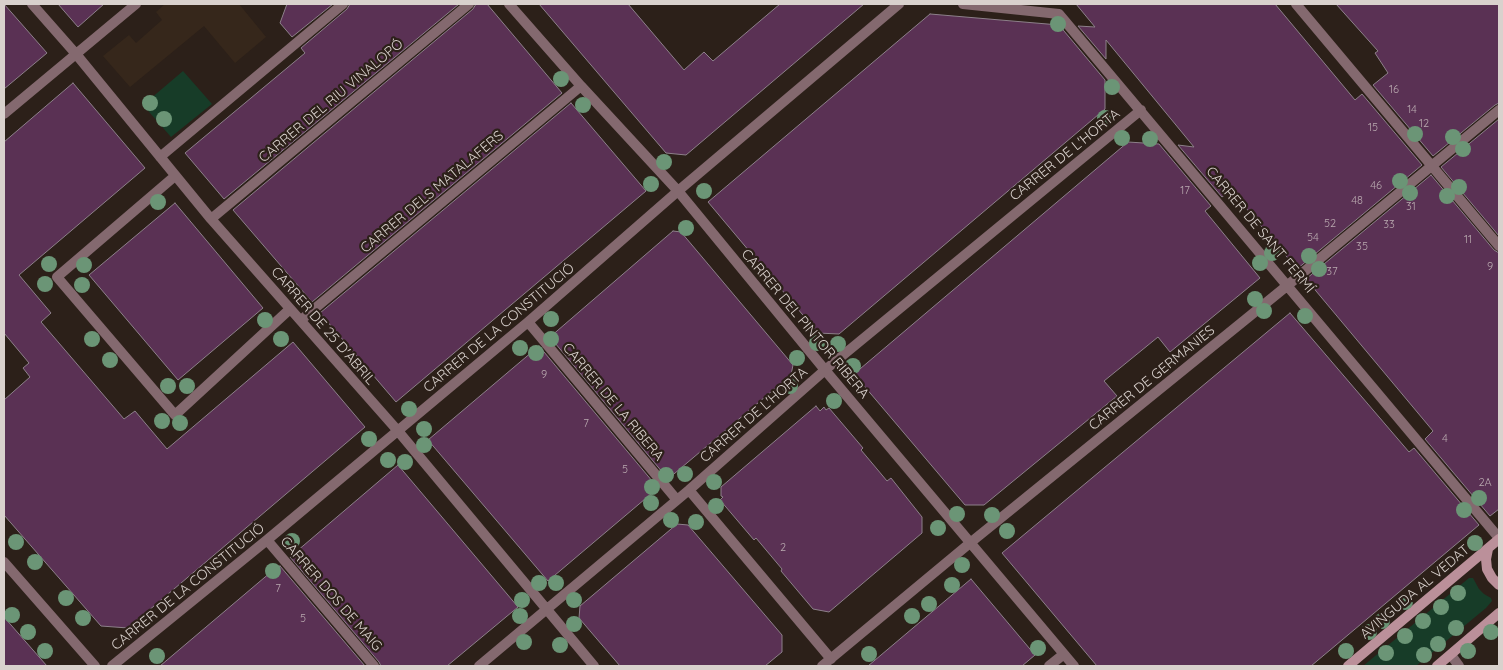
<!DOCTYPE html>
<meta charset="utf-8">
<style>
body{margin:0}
#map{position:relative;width:1503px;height:670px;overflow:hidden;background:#2c2019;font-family:Quicksand,sans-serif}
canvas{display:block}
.frame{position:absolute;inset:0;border:5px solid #d9d1cd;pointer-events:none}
</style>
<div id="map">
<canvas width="1503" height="670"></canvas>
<div class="frame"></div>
</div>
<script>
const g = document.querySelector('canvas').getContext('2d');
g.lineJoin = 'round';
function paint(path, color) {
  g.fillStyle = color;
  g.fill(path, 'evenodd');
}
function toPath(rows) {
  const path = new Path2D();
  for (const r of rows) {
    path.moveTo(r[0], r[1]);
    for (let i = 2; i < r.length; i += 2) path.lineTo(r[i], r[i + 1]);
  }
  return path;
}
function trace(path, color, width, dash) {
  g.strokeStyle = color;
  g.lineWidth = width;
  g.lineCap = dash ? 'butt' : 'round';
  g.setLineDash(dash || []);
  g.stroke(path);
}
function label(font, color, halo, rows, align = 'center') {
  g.font = font + ' Quicksand,sans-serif';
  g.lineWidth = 4.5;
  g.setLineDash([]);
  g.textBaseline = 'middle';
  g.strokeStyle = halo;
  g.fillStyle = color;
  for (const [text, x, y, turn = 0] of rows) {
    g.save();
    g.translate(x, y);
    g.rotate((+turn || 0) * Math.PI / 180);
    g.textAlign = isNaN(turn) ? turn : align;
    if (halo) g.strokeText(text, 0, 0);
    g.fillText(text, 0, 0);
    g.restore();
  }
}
paint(toPath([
 [165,4,239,4,266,37,235,63,204,26,130,87,103,56,129,35,136,43,162,20,156,12]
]), '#36271b');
paint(toPath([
 [183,71,212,104,171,137,143,105],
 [1469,578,1473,578,1479,589,1484,594,1491,598,1492,601,1486,608,1416,666,1363,666]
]), '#173c28');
const building = toPath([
 [4,4,47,53,4,89,4,4],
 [58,4,104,4,78,27,58,4],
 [287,4,333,4,292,37,280,23,287,4],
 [350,4,459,4,224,199,185,153,305,53,301,48,347,9,350,4],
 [476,4,487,4,562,93,312,302,233,210,473,9,476,4],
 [539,4,628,4,684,70,704,52,713,61,780,4,864,4,686,155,666,153,539,4],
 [1076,4,1275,4,1355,100,1362,94,1422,165,1297,269,1231,190,1222,197,1178,145,1194,147,1106,40,1106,59,1078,26,1095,27,1076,4],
 [1336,4,1499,4,1499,103,1495,105,1433,156,1373,85,1388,73,1375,53,1378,51,1336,4],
 [930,14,1059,25,1105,80,1105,109,839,334,818,333,708,202,930,14],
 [73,83,145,168,19,275,51,313,41,322,124,419,135,411,167,449,293,342,365,427,128,628,101,626,4,515,4,400,30,377,23,368,29,363,4,333,4,142,73,83],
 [571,103,646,191,396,402,320,313,571,103],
 [1499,119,1499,236,1441,167,1499,119],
 [1128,142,1159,144,1211,206,1205,211,1260,278,1170,352,1158,337,1104,381,1117,396,984,505,965,505,854,374,1128,142],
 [1431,175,1494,250,1499,253,1499,509,1490,516,1425,439,1433,431,1306,279,1431,175],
 [175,203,263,308,178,380,89,275,175,203],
 [673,231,681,232,793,365,791,375,668,479,550,337,673,231],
 [1290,313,1409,452,1414,448,1479,525,1311,666,1097,666,1002,553,1290,313],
 [539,346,658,488,548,581,428,440,539,346],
 [816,406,820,411,824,407,826,410,829,408,863,448,861,450,877,469,887,481,891,478,922,517,922,533,829,612,813,609,781,571,782,569,756,538,754,540,720,500,723,497,721,496,721,487,816,406],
 [398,465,518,607,447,666,381,666,379,662,290,557,398,465],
 [677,524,688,525,782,635,782,652,765,666,620,666,579,618,580,606,677,524],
 [280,566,365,666,160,666,271,572,280,566],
 [971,579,1035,655,1022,666,868,666,971,579],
 [4,617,47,666,4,666,4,617]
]);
paint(building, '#5a3154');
trace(building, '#8d808a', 1);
trace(toPath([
 [32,4,76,54,211,219,398,431,594,666],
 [509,4,581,86,678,191,825,370,1074,666],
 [963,4,1059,14,1499,538],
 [1296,4,1499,246],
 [4,114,136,4],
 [160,157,343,4],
 [175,176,57,277,175,415,290,309],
 [211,219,469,4],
 [301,320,581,86],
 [528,322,677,500],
 [689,490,831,659],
 [267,540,374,666],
 [4,562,95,666],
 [1451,655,1459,666],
 [112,666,267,540,528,322,678,191,899,4],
 [479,666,689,490,825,370,1141,110],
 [822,666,970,543,1288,285,1499,110],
 [1049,666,1064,654]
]), '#84696f', 10);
trace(toPath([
 [1488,549,1486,559,1487,569,1492,578,1499,585],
 [1348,666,1499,539],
 [1437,666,1499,613]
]), '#bb909a', 10);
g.fillStyle = '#6b9576';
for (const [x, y] of [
 [1058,24],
 [561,79],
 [1112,87],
 [150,103],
 [583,105],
 [1105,118],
 [164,119],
 [1415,134],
 [1453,137],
 [1122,138],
 [1150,139],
 [1463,149],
 [664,162],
 [1400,181],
 [651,184],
 [1459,187],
 [704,191],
 [1410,193],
 [1447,196],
 [158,202],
 [686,228],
 [1272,253],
 [1309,256],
 [1260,263],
 [49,264],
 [84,265],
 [1319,269],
 [45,284],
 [82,285],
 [1255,299],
 [1264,311],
 [1305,316],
 [551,319],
 [265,320],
 [92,339],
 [281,339],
 [551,339],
 [817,343],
 [838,344],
 [520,348],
 [536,353],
 [797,358],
 [110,360],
 [853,366],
 [168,386],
 [187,386],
 [790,386],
 [834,401],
 [409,409],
 [162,421],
 [180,423],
 [424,429],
 [369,439],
 [424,445],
 [388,460],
 [405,462],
 [685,474],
 [666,475],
 [714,482],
 [652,487],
 [1479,498],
 [651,503],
 [716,506],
 [1464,510],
 [957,514],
 [992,515],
 [671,520],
 [696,522],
 [938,528],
 [1007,531],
 [292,541],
 [16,542],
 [1475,543],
 [35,562],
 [962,565],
 [273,571],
 [539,583],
 [556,583],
 [952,585],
 [1458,593],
 [66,598],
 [522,600],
 [574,600],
 [1405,602],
 [929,604],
 [1441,607],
 [12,615],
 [520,616],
 [912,616],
 [83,618],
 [1382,621],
 [1423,621],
 [574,624],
 [1456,628],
 [28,632],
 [1369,632],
 [1491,632],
 [1405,636],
 [524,642],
 [1438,644],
 [560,645],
 [1038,648],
 [45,651],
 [1346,651],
 [1468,651],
 [1386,653],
 [869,654],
 [1424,655],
 [157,656]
]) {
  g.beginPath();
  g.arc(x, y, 8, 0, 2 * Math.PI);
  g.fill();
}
label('11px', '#b9a9af', null, [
 ["16",1394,90],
 ["14",1412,110],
 ["12",1424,124],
 ["15",1373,128],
 ["46",1376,186],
 ["17",1185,191],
 ["48",1357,201],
 ["31",1411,207],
 ["52",1330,224],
 ["33",1389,225],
 ["54",1313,238],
 ["11",1468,240],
 ["35",1362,247],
 ["9",1490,267],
 ["37",1332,272],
 ["9",544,375],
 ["7",586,424],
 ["4",1445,439],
 ["5",625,470],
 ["2A",1485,483],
 ["2",783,548],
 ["7",278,589],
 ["5",303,619]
]);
label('14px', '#d9d1cd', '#2c2019', [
 ["CARRER DEL RIU VINALOPÓ",331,101,-40],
 ["CARRER DE L'HORTA",1065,155,-39],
 ["CARRER DELS MATALAFERS",432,192,-40],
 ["CARRER DE SANT FERMÍ",1260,230,50],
 ["CARRER DEL PINTOR RIBERA",805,324,50],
 ["CARRER DE 25 D'ABRIL",323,326,49],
 ["CARRER DE LA CONSTITUCIÓ",499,328,-40],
 ["CARRER DE GERMANIES",1152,378,-39],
 ["CARRER DE LA RIBERA",613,402,50],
 ["CARRER DE L'HORTA",754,415,-41],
 ["CARRER DE LA CONSTITUCIÓ",188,587,-39],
 ["AVINGUDA AL VEDAT",1415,592,-40],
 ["CARRER DOS DE MAIG",331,594,49]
]);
</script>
